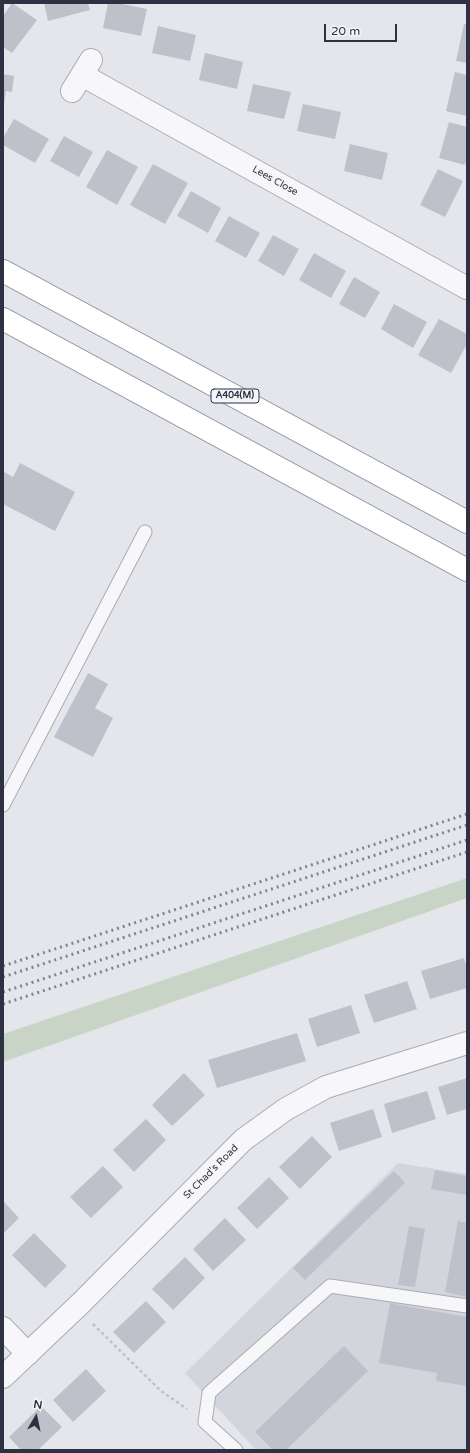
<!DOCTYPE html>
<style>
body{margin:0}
#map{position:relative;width:470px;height:1453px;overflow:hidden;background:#e5e6eb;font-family:"Varela Round",sans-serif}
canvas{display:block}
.frame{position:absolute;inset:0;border:4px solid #2d3142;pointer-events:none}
.north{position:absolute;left:16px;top:1397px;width:40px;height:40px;-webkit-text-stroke:3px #f4f5f8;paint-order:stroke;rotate:9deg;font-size:11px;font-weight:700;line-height:16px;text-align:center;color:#2d3142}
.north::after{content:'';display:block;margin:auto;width:14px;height:18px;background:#2d3142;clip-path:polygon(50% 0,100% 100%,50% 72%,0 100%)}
.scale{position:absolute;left:324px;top:24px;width:73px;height:18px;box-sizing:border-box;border:2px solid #2d3142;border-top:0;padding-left:5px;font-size:12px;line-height:14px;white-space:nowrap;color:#2d3142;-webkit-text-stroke:3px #f4f5f8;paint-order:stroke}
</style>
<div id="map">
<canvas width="470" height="1453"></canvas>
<div class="frame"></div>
<div class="north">N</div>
<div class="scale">20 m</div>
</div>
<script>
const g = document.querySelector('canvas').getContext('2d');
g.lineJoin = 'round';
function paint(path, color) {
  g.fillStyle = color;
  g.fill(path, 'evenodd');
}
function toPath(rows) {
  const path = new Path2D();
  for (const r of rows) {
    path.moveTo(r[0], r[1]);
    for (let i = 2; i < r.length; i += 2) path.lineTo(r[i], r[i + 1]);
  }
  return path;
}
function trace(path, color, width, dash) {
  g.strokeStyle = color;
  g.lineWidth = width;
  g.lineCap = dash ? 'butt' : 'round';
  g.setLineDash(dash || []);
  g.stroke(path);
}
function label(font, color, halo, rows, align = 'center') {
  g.font = font + ' "Varela Round",sans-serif';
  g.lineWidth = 3;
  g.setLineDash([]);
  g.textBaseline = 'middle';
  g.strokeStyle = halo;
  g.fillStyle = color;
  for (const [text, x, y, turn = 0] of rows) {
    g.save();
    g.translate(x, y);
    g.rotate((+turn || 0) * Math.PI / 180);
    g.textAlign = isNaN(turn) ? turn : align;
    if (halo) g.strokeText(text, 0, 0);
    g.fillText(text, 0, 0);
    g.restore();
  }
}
paint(toPath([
 [398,1163,467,1174,467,1450,256,1450,185,1373]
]), '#d3d5dd');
paint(toPath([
 [467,878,467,898,3,1062,3,1034]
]), '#c7d4c6');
paint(toPath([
 [12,3,37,20,12,53,3,47,3,16],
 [44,3,88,3,90,10,48,21],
 [108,3,118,3,147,9,141,36,103,28],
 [464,24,467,24,467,63,456,61],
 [158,26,196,35,190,61,152,53],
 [205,53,243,62,237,89,199,80],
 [455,72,467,75,467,116,446,111],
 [3,74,14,76,12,92,6,91,4,104],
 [253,84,291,92,284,119,247,111],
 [303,104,341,112,335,139,297,131],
 [14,119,49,139,35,163,3,145,3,138],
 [449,122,467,127,467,158,465,165,439,158],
 [64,136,93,152,79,177,50,161],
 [350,144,388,153,382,180,344,171],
 [107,150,138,167,117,205,86,187],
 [153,164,188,183,165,224,130,205],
 [438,169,463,181,445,217,420,205],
 [191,191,221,208,208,233,177,216],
 [229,216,260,233,246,258,215,241],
 [273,235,299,249,284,276,258,261],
 [314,253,346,271,331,298,299,280],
 [354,277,380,292,365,318,339,304],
 [394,304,427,322,413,348,381,329],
 [439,319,467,334,467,344,451,373,418,355],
 [20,463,75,492,55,531,3,504,3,471,13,477],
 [88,673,108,684,95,708,113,718,93,757,54,737],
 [464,958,467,968,467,988,430,999,421,971],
 [407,981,417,1009,374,1023,364,995],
 [351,1005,360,1033,317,1047,308,1019],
 [297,1033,306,1061,217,1088,208,1060],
 [184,1073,205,1095,172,1126,152,1105],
 [467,1078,467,1109,447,1115,438,1087],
 [427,1091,436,1119,392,1133,384,1104],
 [373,1109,382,1137,339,1151,330,1123],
 [146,1119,166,1140,134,1172,113,1150],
 [312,1136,332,1157,300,1189,279,1167],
 [103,1166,123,1187,91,1218,70,1197],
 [435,1170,467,1176,467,1195,431,1189],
 [394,1171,405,1183,305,1280,293,1268],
 [269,1177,289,1198,257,1229,237,1208],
 [3,1201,19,1218,3,1234],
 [225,1218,246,1240,213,1271,193,1249],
 [458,1221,467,1223,467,1297,445,1292],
 [409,1226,425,1229,415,1287,398,1285],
 [34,1233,67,1266,45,1288,12,1255],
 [185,1257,205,1278,173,1310,152,1289],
 [146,1301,166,1322,134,1353,113,1332],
 [390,1303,467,1317,467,1386,436,1381,437,1373,379,1363],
 [344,1346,368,1371,286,1450,273,1450,255,1432],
 [86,1369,106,1391,73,1422,53,1400],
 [41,1406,62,1427,38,1450,21,1450,9,1437]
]), '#bfc1ca');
const lane = toPath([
 [3,805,145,532],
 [236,1450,205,1422,209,1393,330,1286,467,1306]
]);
const street = toPath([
 [82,75,467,288],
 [72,91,91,60],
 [3,1328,28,1354],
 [3,1377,81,1303,243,1140,286,1109,326,1087,467,1043]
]);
const highway = toPath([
 [3,271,467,522],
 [3,319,467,570]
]);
trace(lane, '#aaacb5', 15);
trace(street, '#aaacb5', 24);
trace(highway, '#8d91a0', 24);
trace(toPath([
 [93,1324,161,1391,187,1409]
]), '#bec0c6', 2.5, [3, 3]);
trace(lane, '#f7f7f9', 13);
trace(street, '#f7f7f9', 22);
trace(highway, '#fff', 22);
trace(toPath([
 [3,966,467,814],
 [3,977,467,825],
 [3,992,467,840],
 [3,1004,467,852]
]), '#7f8393', 3, [2, 4]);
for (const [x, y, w] of [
 [235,396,48]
]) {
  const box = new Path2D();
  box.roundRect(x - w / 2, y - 7, w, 14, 3);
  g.fillStyle = '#f4f5f8';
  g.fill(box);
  trace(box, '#2d3142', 1);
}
label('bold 9px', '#2d3142', null, [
 ["A404(M)",235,396]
]);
label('10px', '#2d3142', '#f4f5f8', [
 ["Lees Close",275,181,29],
 ["St Chad's Road",211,1172,-45]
]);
</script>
